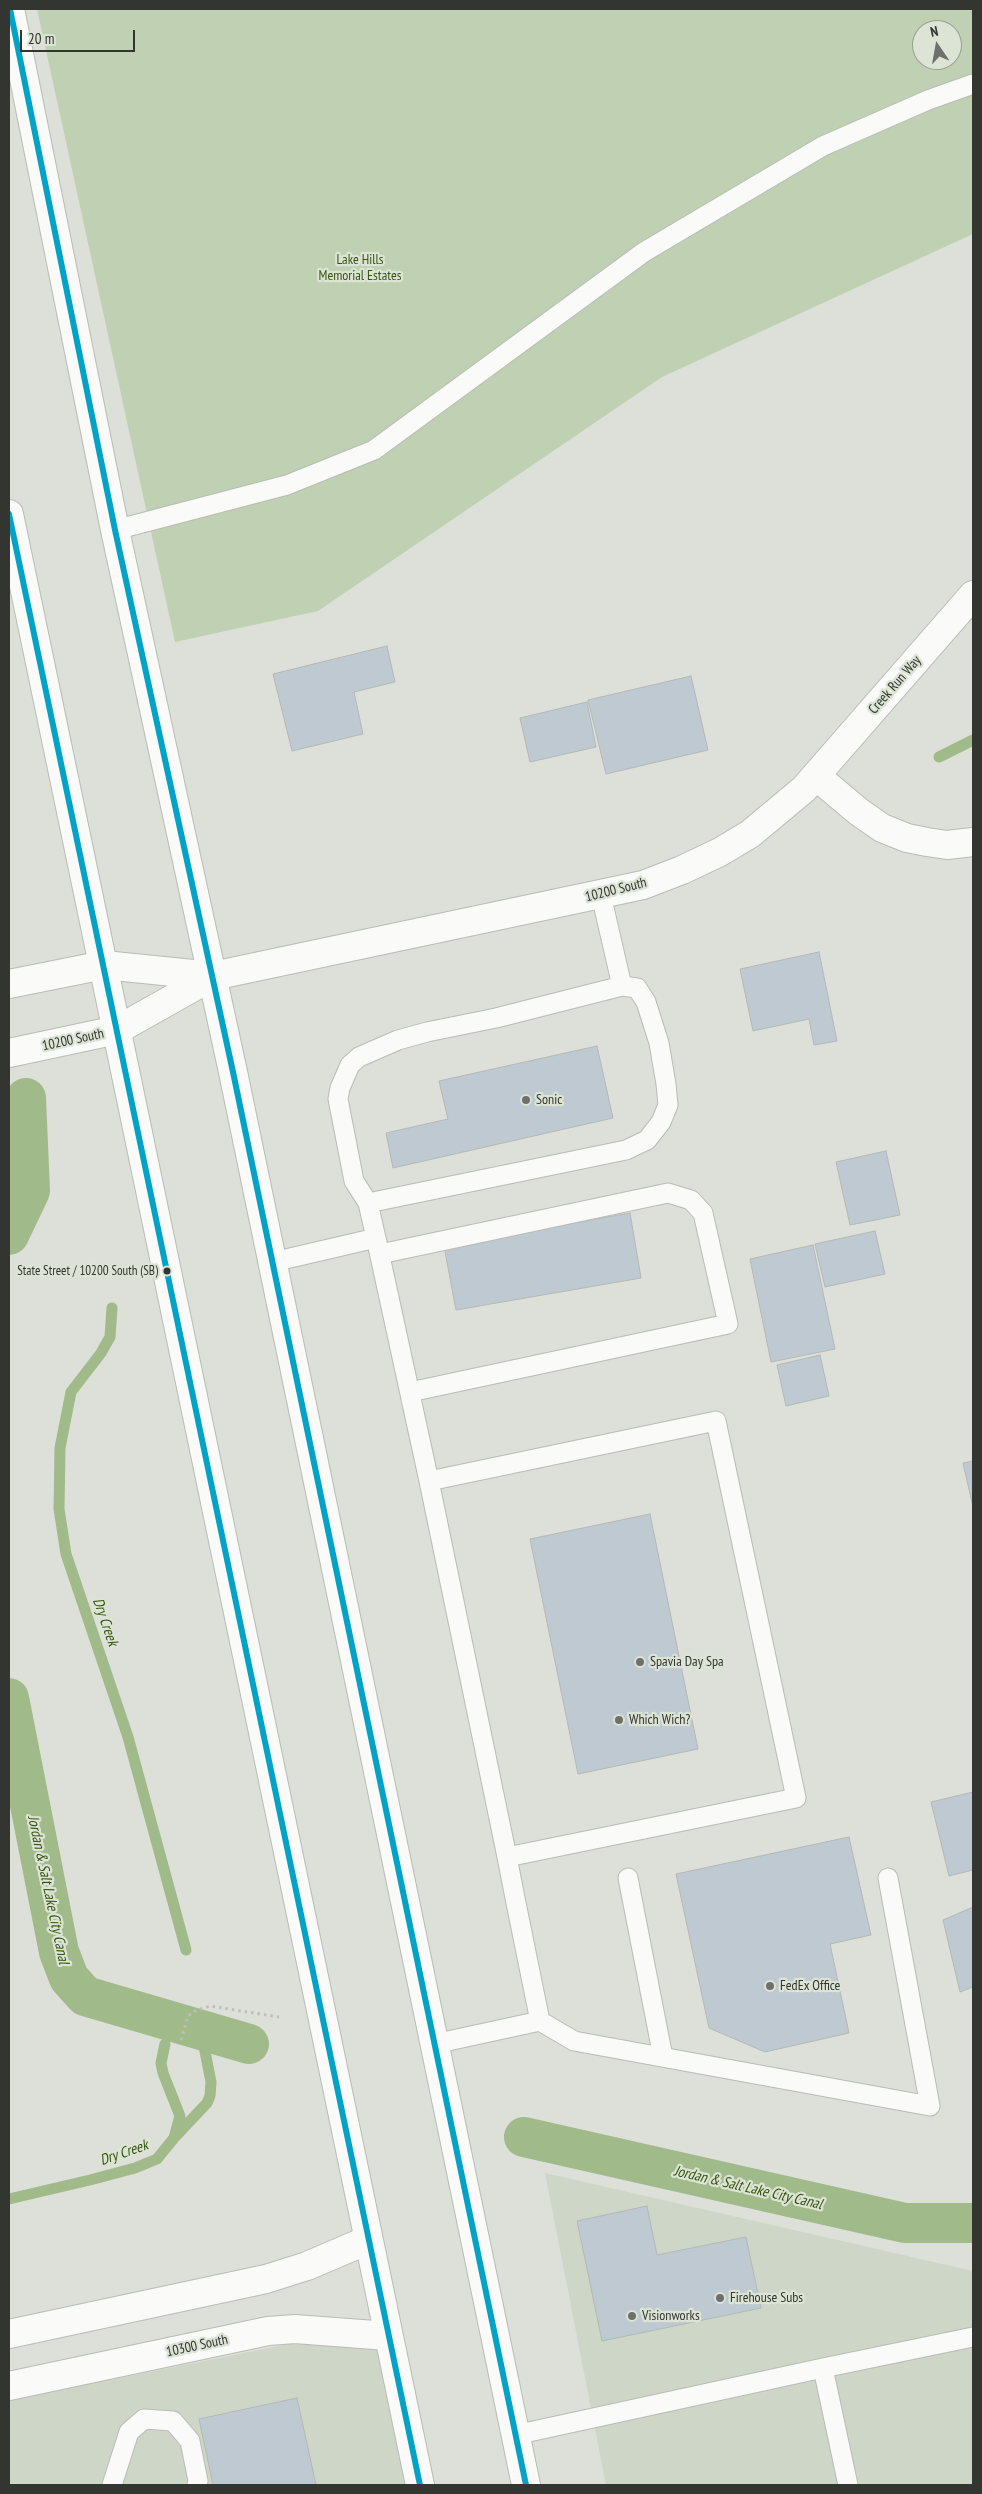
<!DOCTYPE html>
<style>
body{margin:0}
#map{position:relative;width:982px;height:2494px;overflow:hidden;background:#dce0d8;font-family:"PT Sans Narrow",sans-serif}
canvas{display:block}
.frame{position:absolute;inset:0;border:10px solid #323530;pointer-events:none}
.north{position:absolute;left:912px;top:20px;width:50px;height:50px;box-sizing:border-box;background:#dce4d5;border:1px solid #989e93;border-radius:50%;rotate:348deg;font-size:14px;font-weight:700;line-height:20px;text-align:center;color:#323530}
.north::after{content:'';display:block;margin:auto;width:18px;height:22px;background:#6e716b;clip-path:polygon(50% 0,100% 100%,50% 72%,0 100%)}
.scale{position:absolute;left:20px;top:30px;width:115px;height:22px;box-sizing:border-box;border:2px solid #323530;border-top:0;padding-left:6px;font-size:15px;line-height:18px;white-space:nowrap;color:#323530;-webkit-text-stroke:4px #dce4d5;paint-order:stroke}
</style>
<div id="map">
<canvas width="982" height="2494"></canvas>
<div class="frame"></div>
<div class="north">N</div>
<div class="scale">20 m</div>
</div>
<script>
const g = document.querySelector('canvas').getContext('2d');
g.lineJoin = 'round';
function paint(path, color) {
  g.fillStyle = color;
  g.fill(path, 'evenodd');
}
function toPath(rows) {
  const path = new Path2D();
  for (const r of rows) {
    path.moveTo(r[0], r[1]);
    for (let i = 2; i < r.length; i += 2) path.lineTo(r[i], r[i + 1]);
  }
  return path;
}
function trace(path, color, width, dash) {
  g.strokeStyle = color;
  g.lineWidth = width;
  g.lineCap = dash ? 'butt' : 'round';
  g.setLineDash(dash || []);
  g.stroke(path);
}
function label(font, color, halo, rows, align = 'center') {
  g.font = font + ' "PT Sans Narrow",sans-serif';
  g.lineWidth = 4.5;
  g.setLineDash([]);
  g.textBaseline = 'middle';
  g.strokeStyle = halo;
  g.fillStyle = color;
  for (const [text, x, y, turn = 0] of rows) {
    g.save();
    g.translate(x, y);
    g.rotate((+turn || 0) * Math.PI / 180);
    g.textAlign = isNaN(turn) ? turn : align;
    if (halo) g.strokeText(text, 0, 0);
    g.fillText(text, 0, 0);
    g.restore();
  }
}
paint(toPath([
 [545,2173,973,2271,973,2485,606,2485],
 [374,2327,407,2485,9,2485,9,2400]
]), '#ced6c8');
paint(toPath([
 [37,9,973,9,973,234,662,377,318,611,175,642],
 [922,30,952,30,952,60,922,60]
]), '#c0d1b3');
trace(toPath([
 [939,757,973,740],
 [112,1308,110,1337,101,1353,71,1392,60,1448,59,1509,66,1554,128,1737,186,1950],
 [175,2137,207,2103,210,2096,211,2082,201,2031],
 [9,2199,90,2180,135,2168,157,2159,174,2138,180,2116,163,2073,161,2063,165,2044]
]), '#a0ba8a', 11);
trace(toPath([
 [9,1235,30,1191,26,1098],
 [9,1698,59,1952,69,1978,85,1996,249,2044],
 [524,2137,905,2223,973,2223]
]), '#a0ba8a', 40);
const building = toPath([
 [387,646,395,682,354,692,363,734,292,751,273,674,387,646],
 [691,676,708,750,606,774,588,700,691,676],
 [587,702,596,747,530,762,520,718,587,702],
 [819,952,837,1041,814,1045,809,1019,753,1031,740,969,819,952],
 [597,1046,613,1118,393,1168,386,1133,448,1119,439,1081,597,1046],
 [886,1151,900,1215,850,1225,836,1162,886,1151],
 [630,1213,641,1278,456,1310,444,1246,630,1213],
 [875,1231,885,1274,825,1287,815,1244,875,1231],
 [813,1245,835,1349,771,1362,750,1259,813,1245],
 [820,1355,829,1396,786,1406,777,1365,820,1355],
 [973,1461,973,1507,963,1463,973,1461],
 [650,1514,698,1749,578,1774,530,1539,650,1514],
 [973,1792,973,1870,949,1876,931,1802,973,1792],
 [849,1837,871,1935,830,1944,849,2033,765,2052,709,2028,676,1874,849,1837],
 [973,1907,973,1987,960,1992,943,1920,973,1907],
 [647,2206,657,2255,746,2237,761,2308,602,2341,577,2221,647,2206],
 [297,2398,316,2485,213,2485,199,2419,297,2398]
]);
paint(building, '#bec9d1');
trace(building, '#b4b8b6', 1);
const lane = toPath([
 [115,530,287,485,374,450,644,252,823,146,928,100,973,84],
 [601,895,622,986],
 [368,1203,354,1181,338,1099,340,1088,350,1065,359,1057,398,1040,427,1032,496,1018,622,986,637,988,646,1002,659,1043,666,1084,668,1105,661,1122,647,1140,626,1150,368,1203,376,1238],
 [380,1254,668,1193,691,1200,703,1213,728,1324,410,1392],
 [273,1262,376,1238,429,1481],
 [628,1878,663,2057],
 [540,2021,574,2041,930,2106,888,1878],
 [434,2044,540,2021,516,1903,507,1857,429,1481,716,1421,796,1798,507,1857],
 [515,2435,823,2368],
 [112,2485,129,2432,144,2419,173,2421,190,2441,198,2481,197,2485],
 [848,2485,823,2368,973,2337]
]);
const street = toPath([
 [816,776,859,812,882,828,907,838,927,842,947,845,973,842],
 [9,984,104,965,213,976],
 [9,1053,117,1030,213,976],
 [9,2334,266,2279,307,2266,368,2240],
 [9,2386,268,2331,295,2329,388,2336]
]);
const secondary = toPath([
 [213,976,643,885,682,870,720,852,750,834,804,789,973,595]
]);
const primary = toPath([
 [10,9,115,530,233,1072,526,2485],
 [9,514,420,2485]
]);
trace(lane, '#b8bcb5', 21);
trace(street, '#b8bcb5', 30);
trace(secondary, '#b8bcb5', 30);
trace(primary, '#b8bcb5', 30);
trace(toPath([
 [181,2040,188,2016,195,2011,210,2006,279,2017]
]), '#bdbfbc', 3, [2.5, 4]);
trace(lane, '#fafaf9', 19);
trace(street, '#fafaf9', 28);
trace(secondary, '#fafaf9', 28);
trace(primary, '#fafaf9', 28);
trace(toPath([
 [10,9,115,530,233,1072,526,2485],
 [9,514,420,2485]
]), '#02a3c6', 6);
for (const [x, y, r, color] of [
 [526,1100,5,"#6e716b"],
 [167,1271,4.5,"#323530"],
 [640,1662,5,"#6e716b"],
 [619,1720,5,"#6e716b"],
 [770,1986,5,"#6e716b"],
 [720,2298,5,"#6e716b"],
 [632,2316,5,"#6e716b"]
]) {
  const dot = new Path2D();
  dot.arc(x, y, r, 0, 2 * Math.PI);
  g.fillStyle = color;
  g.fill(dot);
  trace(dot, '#dce4d5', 2);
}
label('13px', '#323530', '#dce4d5', [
 ["State Street / 10200 South (SB)",158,1271]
], 'right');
label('14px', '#36560f', '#dce4d5', [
 ["Lake Hills",360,260],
 ["Memorial Estates",360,276]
]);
label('14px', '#323530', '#dce4d5', [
 ["Creek Run Way",895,685,-49],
 ["10200 South",616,890,-14],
 ["10200 South",73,1040,-12],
 ["10300 South",197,2346,-12]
]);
label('14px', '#323530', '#dce4d5', [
 ["Sonic",536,1100],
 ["Spavia Day Spa",650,1662],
 ["Which Wich?",629,1720],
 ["FedEx Office",780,1986],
 ["Firehouse Subs",730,2298],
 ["Visionworks",642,2316]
], 'left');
label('italic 15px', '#34530b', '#dce4d5', [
 ["Dry Creek",105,1622,71],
 ["Jordan & Salt Lake City Canal",48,1890,78],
 ["Dry Creek",124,2153,-19],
 ["Jordan & Salt Lake City Canal",748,2188,13]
]);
</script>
